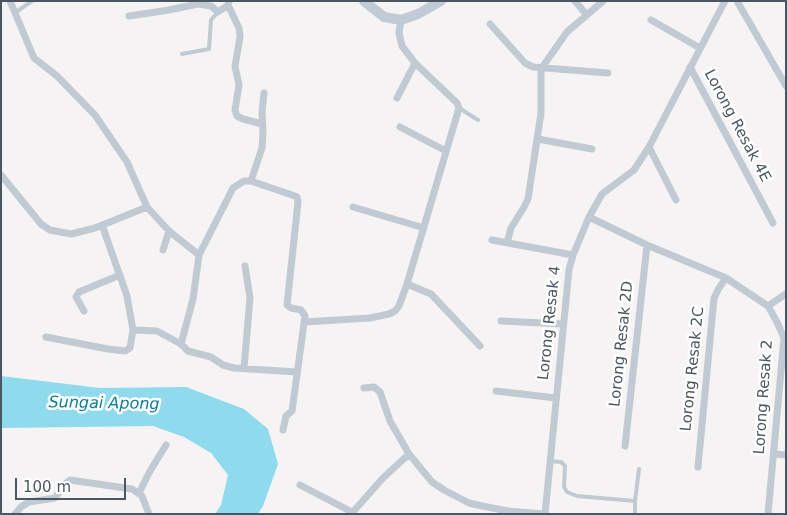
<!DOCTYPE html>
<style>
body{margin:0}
#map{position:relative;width:787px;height:515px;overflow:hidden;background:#f5f3f3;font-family:"DejaVu Sans",sans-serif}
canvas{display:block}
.frame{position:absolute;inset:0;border:2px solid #4a5661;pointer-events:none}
.scale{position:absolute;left:15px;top:478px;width:111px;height:22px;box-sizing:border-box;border:2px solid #4a5661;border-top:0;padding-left:6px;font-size:15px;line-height:18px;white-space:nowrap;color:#4a5661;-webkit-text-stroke:4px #fff;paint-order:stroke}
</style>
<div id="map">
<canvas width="787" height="515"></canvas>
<div class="frame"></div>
<div class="scale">100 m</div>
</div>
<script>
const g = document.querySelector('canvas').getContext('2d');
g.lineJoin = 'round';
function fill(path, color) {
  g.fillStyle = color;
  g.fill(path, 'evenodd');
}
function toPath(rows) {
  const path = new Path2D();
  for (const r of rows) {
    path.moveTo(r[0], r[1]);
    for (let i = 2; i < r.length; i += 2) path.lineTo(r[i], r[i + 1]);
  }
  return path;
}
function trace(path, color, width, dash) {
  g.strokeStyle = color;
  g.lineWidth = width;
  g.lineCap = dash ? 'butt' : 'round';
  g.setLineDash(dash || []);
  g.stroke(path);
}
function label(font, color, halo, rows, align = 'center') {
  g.font = font + ' "DejaVu Sans",sans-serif';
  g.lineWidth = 5;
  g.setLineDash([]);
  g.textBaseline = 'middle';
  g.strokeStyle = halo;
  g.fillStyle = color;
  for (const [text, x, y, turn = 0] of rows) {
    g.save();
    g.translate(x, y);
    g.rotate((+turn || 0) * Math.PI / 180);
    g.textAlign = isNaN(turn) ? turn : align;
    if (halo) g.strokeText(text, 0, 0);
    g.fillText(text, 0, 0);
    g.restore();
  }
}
fill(toPath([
 [1,376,100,388,186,387,244,409,268,429,278,464,263,506,258,514,215,514,221,505,228,475,211,453,184,437,153,426,1,428]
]), '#90daee');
trace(toPath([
 [16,12,32,1],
 [182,54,209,49,211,20,218,12],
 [459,108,478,120],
 [550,461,561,462,565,466,564,487,567,492,577,496,635,501,639,469],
 [635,514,635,501]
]), '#c1cad2', 4);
trace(toPath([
 [10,1,34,58,57,76,95,115,127,162,147,207,169,231,199,255,193,299,181,344],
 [229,1,228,5,239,28,240,37,235,66,239,85,235,110,237,116,243,119,262,124],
 [575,1,586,14],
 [737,1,786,86],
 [129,16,169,10,198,4,211,6,218,12,228,5],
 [651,20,700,48],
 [490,24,525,63,533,67,608,73],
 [690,67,773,223],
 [397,98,415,63],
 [400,127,446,151],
 [538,139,592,149],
 [649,147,676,200],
 [1,175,41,224,50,230,71,234,95,228,147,207],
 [251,181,292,195,297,197,298,202,287,305,291,308,301,310,305,316,292,411,286,416,283,430],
 [353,207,424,228],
 [589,217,647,245,726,278,768,306,777,322,784,338,768,514],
 [492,240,573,255],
 [507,243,511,228,524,207,528,199,541,113,541,69,567,32,603,1],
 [163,250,169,231],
 [199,255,233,188,244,181,251,181,262,148,263,132,262,112,264,93],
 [407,284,431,294,480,346],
 [768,306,786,294],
 [84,311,76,297,79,292,120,275],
 [501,321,563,324],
 [304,322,370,318,389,314,395,311,399,306,407,284,459,108,457,103,415,63,402,46,399,33,401,20],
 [133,330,157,331,181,344,188,351,211,357,223,365,234,368,297,372],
 [46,337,108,349,125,351,130,348,133,330,127,296,102,225],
 [244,368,250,298,245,266],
 [364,388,374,387,380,392,390,421,409,454,432,482,444,490,469,503,482,506,508,511,543,514],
 [496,391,556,398],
 [625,446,647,245],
 [774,454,786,455],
 [698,467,714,298,719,288,726,278],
 [300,485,352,512],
 [139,493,150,471,166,445],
 [15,514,21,507,29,502,55,498,65,484,70,480,132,489,142,496,149,514],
 [351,514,383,478,409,454],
 [545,514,569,270,573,255,589,217,602,194,634,170,649,147,725,1]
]), '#c1cad2', 7);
trace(toPath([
 [364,1,384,17,401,20,418,14,441,1]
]), '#c1cbd6', 10);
label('15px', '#4a5661', '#fff', [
 ["Lorong Resak 4E",737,126,62],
 ["Lorong Resak 4",550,323,-84],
 ["Lorong Resak 2D",622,344,-84],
 ["Lorong Resak 2C",693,369,-84],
 ["Lorong Resak 2",764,397,-86]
]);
label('italic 16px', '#0c7c9b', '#fff', [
 ["Sungai Apong",104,404,1]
]);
</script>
